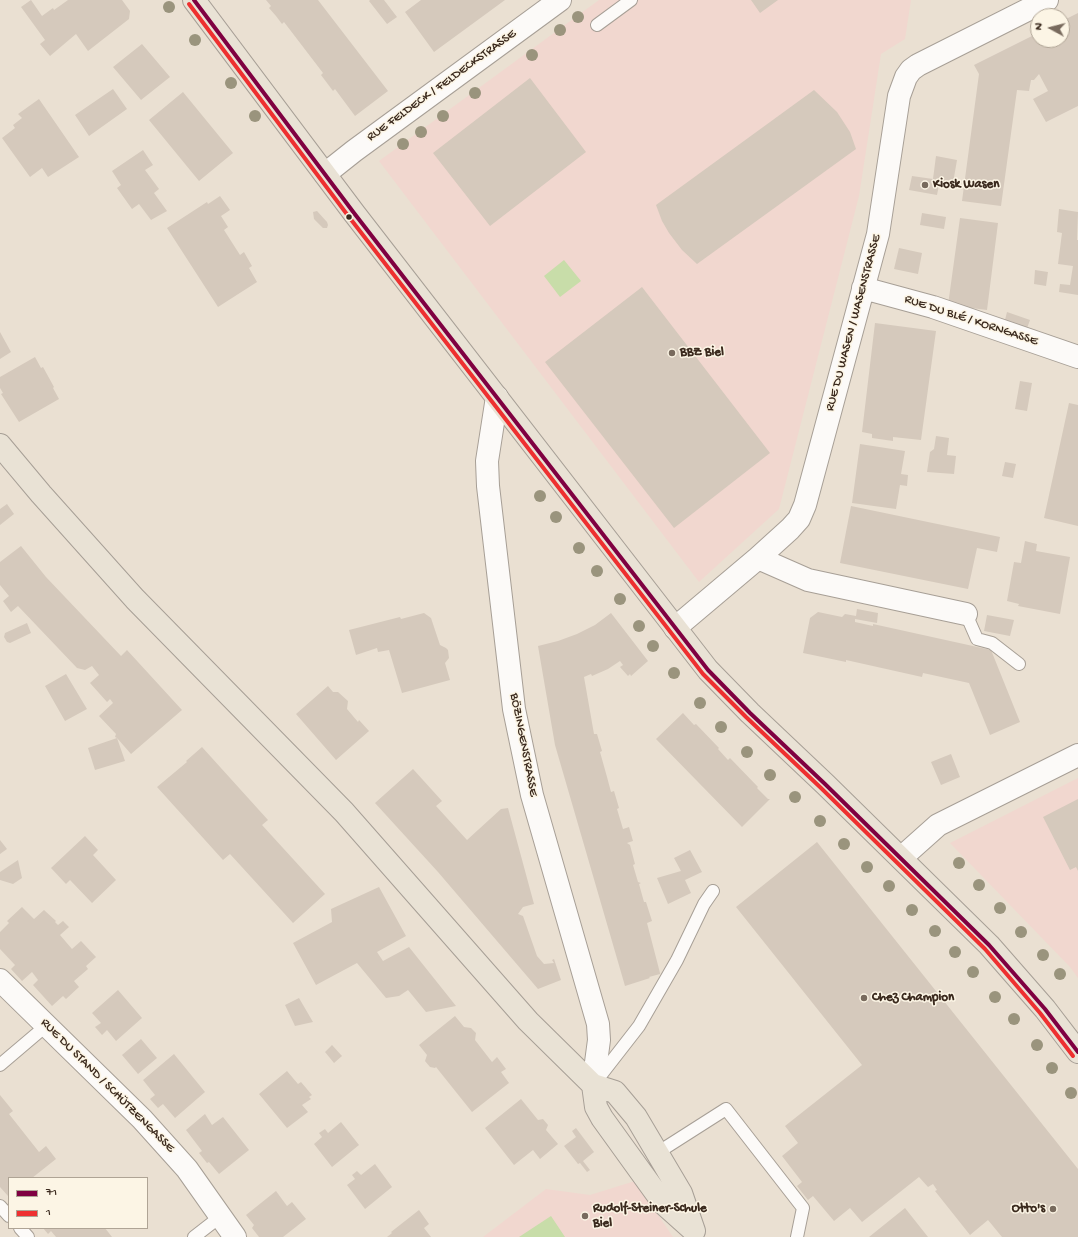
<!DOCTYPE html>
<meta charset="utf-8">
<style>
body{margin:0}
#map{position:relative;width:1078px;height:1237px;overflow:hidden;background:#eae0d2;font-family:"Gochi Hand",sans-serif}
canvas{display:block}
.legend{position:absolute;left:8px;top:1177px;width:140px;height:52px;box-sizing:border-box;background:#fcf5e5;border:1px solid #afa495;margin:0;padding:5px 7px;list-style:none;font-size:12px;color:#3b2a1e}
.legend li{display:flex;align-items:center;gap:8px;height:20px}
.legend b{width:20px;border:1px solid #afa495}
.north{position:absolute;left:1030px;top:8px;width:40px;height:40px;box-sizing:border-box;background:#fcf5e5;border:1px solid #afa495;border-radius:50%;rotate:277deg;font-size:11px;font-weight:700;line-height:16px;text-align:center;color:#3b2a1e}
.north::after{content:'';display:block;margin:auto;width:14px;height:18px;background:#786a5d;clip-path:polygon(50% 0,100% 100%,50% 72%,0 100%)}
</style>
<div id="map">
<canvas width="1078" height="1237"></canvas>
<ul class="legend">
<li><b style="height:5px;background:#7f0041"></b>71</li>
<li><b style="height:5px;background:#ee3030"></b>1</li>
</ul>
<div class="north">N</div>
</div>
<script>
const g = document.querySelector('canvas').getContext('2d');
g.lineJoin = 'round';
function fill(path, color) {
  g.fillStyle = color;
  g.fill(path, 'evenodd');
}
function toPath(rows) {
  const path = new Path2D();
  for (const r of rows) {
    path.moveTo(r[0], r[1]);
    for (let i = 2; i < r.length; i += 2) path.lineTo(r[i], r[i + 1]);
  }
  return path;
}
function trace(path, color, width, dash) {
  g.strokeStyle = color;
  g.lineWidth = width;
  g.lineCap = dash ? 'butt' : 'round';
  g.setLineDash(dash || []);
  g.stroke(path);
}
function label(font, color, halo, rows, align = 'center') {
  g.font = font + ' "Gochi Hand",sans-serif';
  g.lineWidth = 3;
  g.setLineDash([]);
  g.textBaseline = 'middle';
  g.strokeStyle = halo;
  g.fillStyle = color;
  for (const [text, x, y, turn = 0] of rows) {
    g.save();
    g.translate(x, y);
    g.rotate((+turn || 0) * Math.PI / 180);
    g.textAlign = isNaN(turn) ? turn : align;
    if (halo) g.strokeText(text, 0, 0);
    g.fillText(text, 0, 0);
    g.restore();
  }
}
fill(toPath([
 [599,0,911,0,905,39,881,54,859,196,779,509,699,582,379,161],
 [1078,778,1078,978,1070,967,950,843],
 [635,1181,673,1237,483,1237,546,1189,590,1195]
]), '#f1d7cf');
fill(toPath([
 [564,260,581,281,560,297,544,276],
 [551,1216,565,1237,519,1237]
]), '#c8dda9');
fill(toPath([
 [31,0,42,16,53,8,54,10,68,0,122,0,130,11,129,19,88,51,76,34,50,56,40,44,45,40,21,7],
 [266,0,318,0,388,91,355,116,335,89,333,91,321,75,323,73,284,22,282,24,276,16,269,8,271,6],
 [370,0,384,0,397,17,387,24,369,1],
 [421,0,505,0,434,52,405,12],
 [751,0,778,0,760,13],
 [1078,13,1078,106,1046,122,1033,99,1048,91,1039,74,1034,80,1031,80,1029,91,1017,90,1001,206,962,201,979,74,974,65,1038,33,1038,40,1062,40,1062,21],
 [142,44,170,77,141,100,113,67],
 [530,78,586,152,490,226,433,153],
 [113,89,127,109,89,136,75,115],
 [814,90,837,112,850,132,856,149,697,264,682,250,669,233,662,221,656,205],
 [183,92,233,153,199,181,149,120],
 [39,99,79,157,48,177,42,168,30,177,2,138,15,128,13,125,22,118,18,114],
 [143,150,153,165,145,170,159,189,154,193,167,211,151,220,139,204,132,209,117,188,121,185,112,171],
 [936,156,957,160,953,183,940,180,937,195,909,190,912,176,933,179],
 [220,196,230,210,221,216,228,227,224,230,240,255,244,252,252,266,249,268,257,282,218,307,167,228,207,202,208,204],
 [1059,209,1078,212,1077,240,1078,240,1078,295,1059,292,1060,284,1070,285,1073,266,1058,264,1062,233,1057,232],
 [317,211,327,222,328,225,327,228,323,228,314,219,313,212],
 [922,213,946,217,944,229,920,225],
 [960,218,998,223,987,310,948,305],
 [899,248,922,253,918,274,894,269],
 [1035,270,1048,272,1046,286,1034,284],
 [642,287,770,453,674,528,545,362],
 [1007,312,1030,320,1026,331,1004,324],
 [875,323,936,331,921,440,893,437,893,441,872,438,872,434,862,432],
 [0,332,11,352,0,359],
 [35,357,41,368,43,367,54,387,53,388,59,399,19,422,1,394,3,393,0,388,0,377],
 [1020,381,1032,383,1027,411,1015,409],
 [1069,403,1078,405,1078,526,1044,518],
 [936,436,949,438,947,455,956,456,954,474,927,472,930,452,934,449],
 [860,444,905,451,901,474,908,475,907,486,900,485,896,509,852,503],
 [1005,462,1016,464,1013,478,1002,476],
 [7,504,14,514,0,525,0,509],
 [851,506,1000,537,997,552,977,548,968,589,840,563],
 [1025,541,1037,544,1036,551,1070,557,1060,614,1018,606,1019,604,1007,601,1014,562,1021,563],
 [21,546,46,577,121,656,127,650,182,710,131,754,117,738,125,761,95,770,88,748,117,738,115,737,116,734,99,716,113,703,110,699,107,702,90,683,99,675,92,666,85,670,77,668,18,606,11,612,3,601,9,596,0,585,0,562],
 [857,609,878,613,877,623,855,619,855,622,873,626,873,624,991,650,1020,722,990,735,969,683,923,673,922,677,846,660,846,662,803,653,810,618,818,612,842,617,845,614,856,616],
 [424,613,431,618,440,645,446,648,448,650,449,658,445,663,450,680,402,693,389,650,378,652,377,648,356,655,349,630,400,617,401,619],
 [611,613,648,661,631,676,630,674,628,676,620,667,623,665,620,661,608,669,592,676,591,674,584,677,594,734,597,734,602,751,600,752,607,777,611,792,614,791,619,808,617,809,623,829,629,827,633,841,627,843,630,845,635,864,633,865,638,882,641,883,639,884,644,902,646,902,652,921,647,923,660,973,660,974,649,977,650,978,625,986,555,745,538,646,558,641,577,634,595,625],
 [987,615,1014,620,1010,636,984,631],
 [27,623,31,633,10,643,7,642,4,637,5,633],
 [66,674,87,709,65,721,45,686],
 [328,686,333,692,338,692,348,701,347,709,358,722,359,720,369,731,336,760,296,714],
 [683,713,694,725,696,724,719,748,718,749,728,760,730,758,758,787,757,788,768,799,770,799,742,827,656,739],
 [202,747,268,820,262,825,325,894,293,923,230,854,223,860,157,787,187,762,186,761],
 [951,754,960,777,941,785,931,762],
 [413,769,442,801,436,806,467,840,501,809,508,808,534,904,523,907,518,914,523,916,537,956,544,964,554,963,552,960,554,959,561,980,538,989,438,872,375,803],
 [1078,799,1078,871,1076,867,1070,870,1043,817],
 [85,836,98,850,93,855,116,880,92,903,70,880,66,884,51,868],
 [0,840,7,849,0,854],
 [817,842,1078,1169,1078,1237,1002,1237,988,1220,970,1235,935,1191,937,1190,933,1184,928,1187,919,1177,862,1222,850,1208,834,1221,813,1196,808,1200,797,1186,802,1182,782,1156,798,1143,785,1126,862,1065,736,907],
 [690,850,702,872,685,880,691,893,668,904,657,878,681,871,674,858],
 [18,860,22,878,13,884,0,880,0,872],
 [379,887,406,936,377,952,383,961,409,947,456,1006,426,1012,408,990,399,996,386,998,357,963,316,985,293,943,332,922,331,909],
 [22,907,34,919,44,910,56,921,55,922,58,925,63,921,69,927,60,935,72,949,81,941,96,957,86,966,88,969,74,981,79,987,66,999,63,996,52,1006,33,985,38,980,32,972,22,981,11,969,15,965,0,949,0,932,9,923,7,921],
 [118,990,142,1018,116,1041,107,1030,102,1035,95,1027,101,1023,92,1013],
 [299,998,313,1022,295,1026,285,1005],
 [455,1016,464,1027,471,1028,476,1033,475,1040,492,1062,497,1057,506,1069,501,1072,509,1083,472,1112,436,1067,435,1068,430,1067,425,1061,427,1055,419,1045],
 [141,1039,157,1058,138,1074,122,1055],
 [332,1045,342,1056,334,1063,325,1052],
 [174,1054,205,1092,175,1118,163,1104,158,1108,150,1099,155,1095,143,1080],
 [287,1071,298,1084,301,1082,312,1095,309,1097,311,1099,302,1105,308,1112,287,1128,259,1094],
 [0,1095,13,1111,9,1114,39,1152,46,1146,56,1159,32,1178,9,1178,9,1195,8,1196,0,1187],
 [521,1099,538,1120,543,1119,548,1125,546,1130,558,1144,540,1159,533,1150,514,1165,485,1128],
 [205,1114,212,1125,223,1117,249,1150,219,1174,209,1162,207,1163,199,1153,202,1151,186,1130],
 [341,1122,359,1145,332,1167,314,1144,322,1137,319,1133,325,1129,328,1133],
 [576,1128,594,1152,583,1161,590,1170,587,1172,580,1163,578,1164,564,1146,576,1137,572,1131],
 [375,1164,392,1187,365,1209,347,1185,355,1179,352,1175,357,1171,361,1175],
 [276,1191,287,1206,292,1202,306,1219,283,1237,259,1237,252,1228,254,1225,246,1215],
 [905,1208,928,1237,869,1237],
 [419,1210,429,1224,424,1228,431,1237,387,1237,392,1233,391,1232],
 [43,1228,105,1228,112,1237,56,1237,51,1231,48,1234]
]), '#d5c9bc');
const service = toPath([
 [597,25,631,0],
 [966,614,977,639,992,643,1019,664],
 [0,1065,47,1025],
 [597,1080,639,1026,677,960,704,904,713,891],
 [657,1153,726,1109,803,1208,797,1237],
 [0,1206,9,1216],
 [20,1228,28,1237],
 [194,1237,221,1216]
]);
const minor = toPath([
 [325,174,354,151,560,0],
 [863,288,933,307,1078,357],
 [497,397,487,461,488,486,514,709,532,795,598,1024,599,1040,593,1085],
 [758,558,808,580,966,614],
 [675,628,758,558,790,529,799,519,805,505,878,234,899,96,906,77,911,70,918,65,1047,0],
 [901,858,938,825,1078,755],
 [0,980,142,1119,187,1169,235,1237]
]);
const primary = toPath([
 [194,0,354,213,708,670,750,713,825,784,989,945,1045,1009,1078,1052],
 [0,445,41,494,135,599,344,812,528,1021,593,1085,615,1092,636,1117,681,1193,694,1231],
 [593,1085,596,1107,602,1118,664,1204,693,1230]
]);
trace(service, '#a79f96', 14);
trace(minor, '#a79f96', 24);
trace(primary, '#a79f96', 24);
trace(service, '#fcfaf8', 12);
trace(minor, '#fcfaf8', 22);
trace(primary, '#e9e2d5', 22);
trace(toPath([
 [194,0,354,213,708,670,750,713,825,784,989,945,1045,1009,1078,1052]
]), '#7f0041', 4);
trace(toPath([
 [189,4,349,217,703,674,746,717,821,788,985,949,1040,1013,1073,1056]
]), '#ee3030', 4);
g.fillStyle = '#9a947d';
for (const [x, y] of [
 [169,7],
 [578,17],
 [560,30],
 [195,40],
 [532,55],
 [231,83],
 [475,93],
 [255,116],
 [443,116],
 [421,132],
 [403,144],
 [540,496],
 [556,517],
 [579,548],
 [597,571],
 [620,599],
 [639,626],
 [653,646],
 [674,673],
 [700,703],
 [721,727],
 [747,752],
 [770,775],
 [795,797],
 [820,821],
 [844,844],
 [959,863],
 [867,867],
 [979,885],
 [889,886],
 [1000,908],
 [912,910],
 [935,931],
 [1021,932],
 [955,952],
 [1043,955],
 [973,972],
 [1060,974],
 [995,997],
 [1014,1019],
 [1037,1045],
 [1052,1068],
 [1071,1093]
]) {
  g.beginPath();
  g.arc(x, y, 6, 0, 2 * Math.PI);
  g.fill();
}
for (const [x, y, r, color] of [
 [925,185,4,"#786a5d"],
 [349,217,3.5,"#3b2a1e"],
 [672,353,4,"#786a5d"],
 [864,998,4,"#786a5d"],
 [1053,1209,4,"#786a5d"],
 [585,1216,4,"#786a5d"]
]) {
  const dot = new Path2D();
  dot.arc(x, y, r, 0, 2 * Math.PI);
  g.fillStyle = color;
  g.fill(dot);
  trace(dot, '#fcf5e5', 1.5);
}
label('13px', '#3b2a1e', '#fcf5e5', [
 ["RUE FELDECK / FELDECKSTRASSE",442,86,-36],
 ["RUE DU BLÉ / KORNGASSE",971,321,18],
 ["RUE DU WASEN / WASENSTRASSE",854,323,-75],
 ["BÖZINGENSTRASSE",523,745,79],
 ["RUE DU STAND / SCHÜTZENGASSE",107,1086,45]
]);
label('bold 13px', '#3b2a1e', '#fcf5e5', [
 ["Kiosk Wasen",933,185],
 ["BBZ Biel",680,353],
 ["Chez Champion",872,998],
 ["Rudolf-Steiner-Schule",593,1209],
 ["Biel",593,1224],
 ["Otto's",1045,1209,"right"]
], 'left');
</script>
